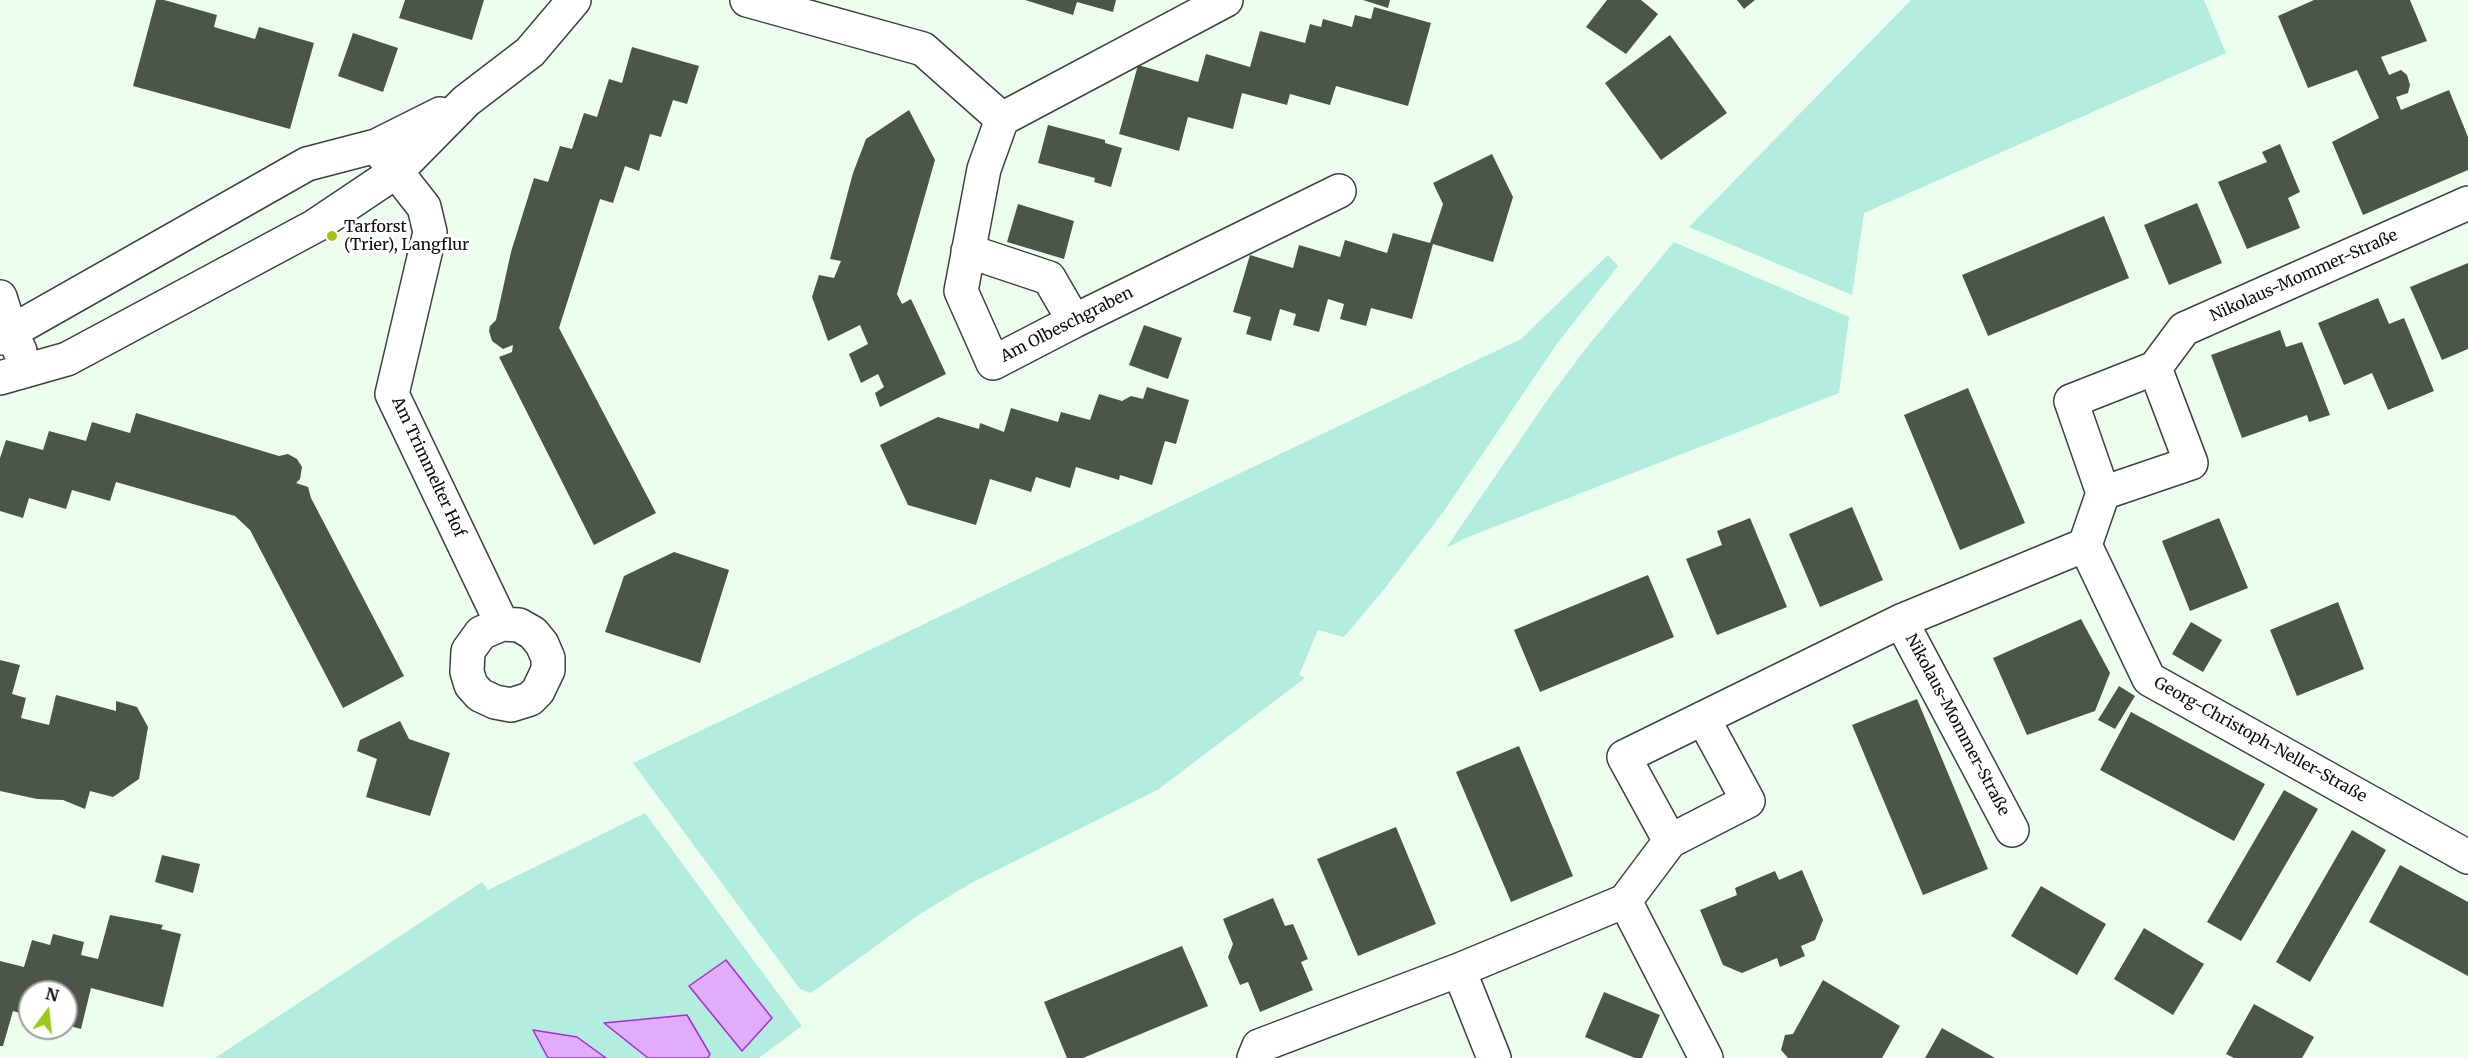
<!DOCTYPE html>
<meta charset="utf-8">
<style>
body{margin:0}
#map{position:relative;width:2468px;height:1058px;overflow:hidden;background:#ecffee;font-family:Merriweather,serif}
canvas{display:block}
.north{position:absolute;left:18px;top:980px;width:60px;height:60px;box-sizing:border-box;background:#fff;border:2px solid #9e9e9e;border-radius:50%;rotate:15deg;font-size:16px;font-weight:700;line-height:24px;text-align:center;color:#0d0d0d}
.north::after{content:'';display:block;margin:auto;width:21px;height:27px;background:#9cc71a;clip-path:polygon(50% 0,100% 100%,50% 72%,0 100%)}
</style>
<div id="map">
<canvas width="2468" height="1058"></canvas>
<div class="north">N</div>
</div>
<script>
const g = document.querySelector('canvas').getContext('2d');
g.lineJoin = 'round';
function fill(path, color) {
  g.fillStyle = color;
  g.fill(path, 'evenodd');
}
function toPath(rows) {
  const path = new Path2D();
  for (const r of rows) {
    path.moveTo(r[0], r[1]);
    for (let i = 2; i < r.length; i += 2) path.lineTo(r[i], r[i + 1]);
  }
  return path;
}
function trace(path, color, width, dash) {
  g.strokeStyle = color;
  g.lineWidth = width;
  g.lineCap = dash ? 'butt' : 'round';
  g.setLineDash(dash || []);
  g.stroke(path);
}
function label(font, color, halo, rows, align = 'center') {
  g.font = font + ' Merriweather,serif';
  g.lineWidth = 6;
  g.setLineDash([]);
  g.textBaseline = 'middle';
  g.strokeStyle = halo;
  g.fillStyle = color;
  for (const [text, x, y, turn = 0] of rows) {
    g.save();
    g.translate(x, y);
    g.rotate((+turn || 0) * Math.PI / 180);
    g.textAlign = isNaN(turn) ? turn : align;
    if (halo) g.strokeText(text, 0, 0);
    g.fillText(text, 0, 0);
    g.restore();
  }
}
fill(toPath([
 [1911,0,2204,0,2226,53,1864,213,1852,295,1689,227],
 [1674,242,1849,317,1839,393,1468,537,1446,548,1548,399,1587,347],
 [1608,255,1618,266,1556,345,1444,511,1385,588,1344,637,1318,630,1299,675,1305,678,1159,789,973,882,920,914,811,993,800,989,633,763,1521,339],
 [645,813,802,1026,759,1058,215,1058,482,882,488,890]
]), '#b3ede0');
const water = toPath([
 [726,960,772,1018,742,1051,689,986,726,960],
 [687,1015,710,1054,708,1058,648,1058,604,1023,687,1015],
 [533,1030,577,1037,606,1058,548,1058,533,1030]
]);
fill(water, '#e1acfb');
trace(water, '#a42dd8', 1.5);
fill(toPath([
 [156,0,164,0,217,15,214,27,255,39,259,27,314,43,290,129,133,86],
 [405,0,484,0,472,40,399,18],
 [1025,0,1116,0,1113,12,1077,2,1073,15],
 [1363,0,1390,0,1388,8],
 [1607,0,1641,0,1658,14,1626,54,1586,27],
 [1737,0,1755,0,1744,9],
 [2314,0,2410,0,2427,41,2381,57,2389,75,2401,70,2407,75,2410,85,2408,93,2396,97,2401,110,2449,90,2468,137,2468,170,2363,215,2332,142,2379,118,2357,70,2308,88,2278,16],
 [1374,7,1431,23,1408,106,1336,86,1330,105,1290,94,1287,105,1242,93,1233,129,1188,117,1179,151,1119,134,1138,65,1198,82,1206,54,1250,67,1260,31,1305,43,1310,24,1321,27,1323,19,1352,27,1355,15,1371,19],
 [353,33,398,48,383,92,338,76],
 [1670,35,1727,113,1661,160,1605,83],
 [632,47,699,66,687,104,673,100,661,137,650,134,639,171,625,166,613,203,600,199,559,328,656,513,594,545,499,357,512,352,513,345,503,349,492,341,489,331,490,326,496,320,511,252,534,178,548,182,560,146,572,149,584,113,597,117,609,79,622,83],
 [909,110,935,160,897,294,902,304,911,299,946,374,880,407,875,393,884,387,878,374,861,383,849,354,868,344,860,325,828,341,812,297,819,275,834,278,841,261,830,259,853,173,866,139],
 [1048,125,1105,140,1105,143,1122,148,1111,187,1094,182,1095,178,1038,163],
 [2280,144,2300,192,2288,198,2300,228,2247,249,2218,182,2267,162,2262,152],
 [1492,154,1513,197,1493,262,1433,244,1412,319,1371,308,1366,326,1340,319,1344,304,1328,299,1319,332,1293,325,1296,314,1280,309,1271,341,1246,334,1251,317,1233,312,1250,255,1293,268,1299,245,1340,257,1345,240,1387,253,1393,233,1430,243,1443,204,1433,183],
 [2197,203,2222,263,2169,285,2144,225],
 [1018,204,1074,221,1064,259,1007,242],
 [2104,216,2129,278,1988,336,1962,275],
 [2468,263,2468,349,2442,360,2410,287],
 [2378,298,2389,324,2404,318,2434,391,2388,410,2372,373,2344,385,2318,323],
 [1144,325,1182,338,1168,379,1129,365],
 [2280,330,2286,347,2302,342,2330,415,2309,422,2307,415,2242,438,2211,355],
 [1147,387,1189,400,1176,444,1165,441,1152,485,1120,475,1119,480,1076,467,1070,488,1036,477,1031,492,990,479,976,525,908,505,880,445,938,417,979,429,980,423,1004,432,1011,408,1058,422,1061,412,1090,420,1099,394,1122,401,1131,396,1143,399],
 [1968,388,2025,523,1960,550,1904,415],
 [136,413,279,456,288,454,297,459,302,467,300,479,296,483,308,487,311,498,404,676,343,708,250,530,235,516,116,482,110,501,72,490,66,509,29,498,23,518,0,511,0,458,6,440,43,450,49,431,86,441,92,422,130,433],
 [1852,507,1883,580,1820,607,1789,534],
 [1750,518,1787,607,1717,635,1686,559,1722,545,1717,531],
 [2219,518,2248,588,2190,611,2162,541],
 [674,552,729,570,700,663,605,632,624,576],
 [1648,575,1674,637,1540,692,1514,630],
 [2338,602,2364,669,2297,696,2270,630],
 [2081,619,2110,673,2095,711,2027,735,1993,658],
 [2191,622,2222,640,2203,672,2172,654],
 [0,660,20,665,12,694,26,698,21,718,49,725,56,695,116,711,116,701,137,707,148,727,139,779,113,797,90,791,85,809,63,800,37,799,0,791],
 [2119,686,2135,696,2115,729,2098,720],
 [1917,699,1988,869,1923,895,1852,725],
 [2131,712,2265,784,2234,841,2100,770],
 [400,721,409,739,450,753,430,816,366,797,377,759,357,751,360,740],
 [1519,746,1573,876,1511,902,1456,772],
 [2284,790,2318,809,2241,941,2207,922],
 [1396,827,1436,924,1358,956,1317,859],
 [2352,830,2386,850,2310,982,2276,962],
 [162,855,200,864,193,893,155,882],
 [2400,865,2468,902,2468,976,2369,922],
 [1802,870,1823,920,1815,940,1801,946,1805,956,1780,967,1777,958,1742,973,1723,965,1700,910,1737,895,1735,888,1775,871,1779,880],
 [2041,886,2106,924,2077,975,2011,936],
 [1273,898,1285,926,1293,924,1308,959,1301,962,1313,990,1260,1012,1248,982,1240,985,1228,957,1233,944,1223,919],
 [110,915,163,925,161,929,181,934,163,1007,91,988,81,1029,66,1025,66,992,30,992,30,1016,13,1011,3,1046,0,1046,0,961,24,967,32,940,50,945,53,934,84,942,81,955,98,959],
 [2144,928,2204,964,2173,1015,2114,979],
 [1182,946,1208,1006,1083,1058,1067,1058,1044,1002],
 [1823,980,1900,1026,1882,1058,1788,1058,1781,1050,1785,1035,1793,1034],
 [1604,992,1660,1015,1642,1058,1635,1058,1585,1037],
 [2254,1004,2314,1037,2302,1058,2234,1058,2226,1054],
 [1942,1028,1995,1058,1925,1058]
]), '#4c5648');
const minor = toPath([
 [747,0,923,49,1002,119,984,169,961,291,993,363,1074,321,1339,191],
 [1002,119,1226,0],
 [376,146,424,207,430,232,392,394,502,624,481,633,468,651,467,672,471,685,480,695,495,702,511,705,530,699,538,691,548,670,548,658,542,644,533,633,519,625,502,624],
 [968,251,1049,278,1074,321],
 [0,297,11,332,20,351],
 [0,338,307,164,376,146,440,114],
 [0,378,67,359,315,226,397,171,466,101,530,52,574,0],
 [2103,493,2191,463,2155,368],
 [2085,545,2149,679,2468,857],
 [1901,621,2012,830],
 [1670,841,1748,801,1703,718],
 [1625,901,1706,1058],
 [1459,970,1494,1058],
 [1254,1058,1259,1046,1459,970,1625,901,1670,841,1624,757,1901,621,2085,545,2103,493,2071,401,2155,368,2184,329,2468,203]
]);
trace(minor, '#404040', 36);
trace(minor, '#fff', 33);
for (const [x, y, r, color] of [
 [332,236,6,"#9cc71a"]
]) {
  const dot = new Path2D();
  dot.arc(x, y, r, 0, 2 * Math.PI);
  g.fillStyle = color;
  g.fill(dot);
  trace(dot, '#fff', 2);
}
label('16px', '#0d0d0d', '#fff', [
 ["Tarforst",344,227],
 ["(Trier), Langflur",344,245]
], 'left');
label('16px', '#0d0d0d', '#fff', [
 ["Nikolaus-Mommer-Straße",2304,276,-24],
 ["Am Olbeschgraben",1067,325,-27],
 ["Am Trimmelter Hof",428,467,65],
 ["Nikolaus-Mommer-Straße",1957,725,62],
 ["Georg-Christoph-Neller-Straße",2260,740,29]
]);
</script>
